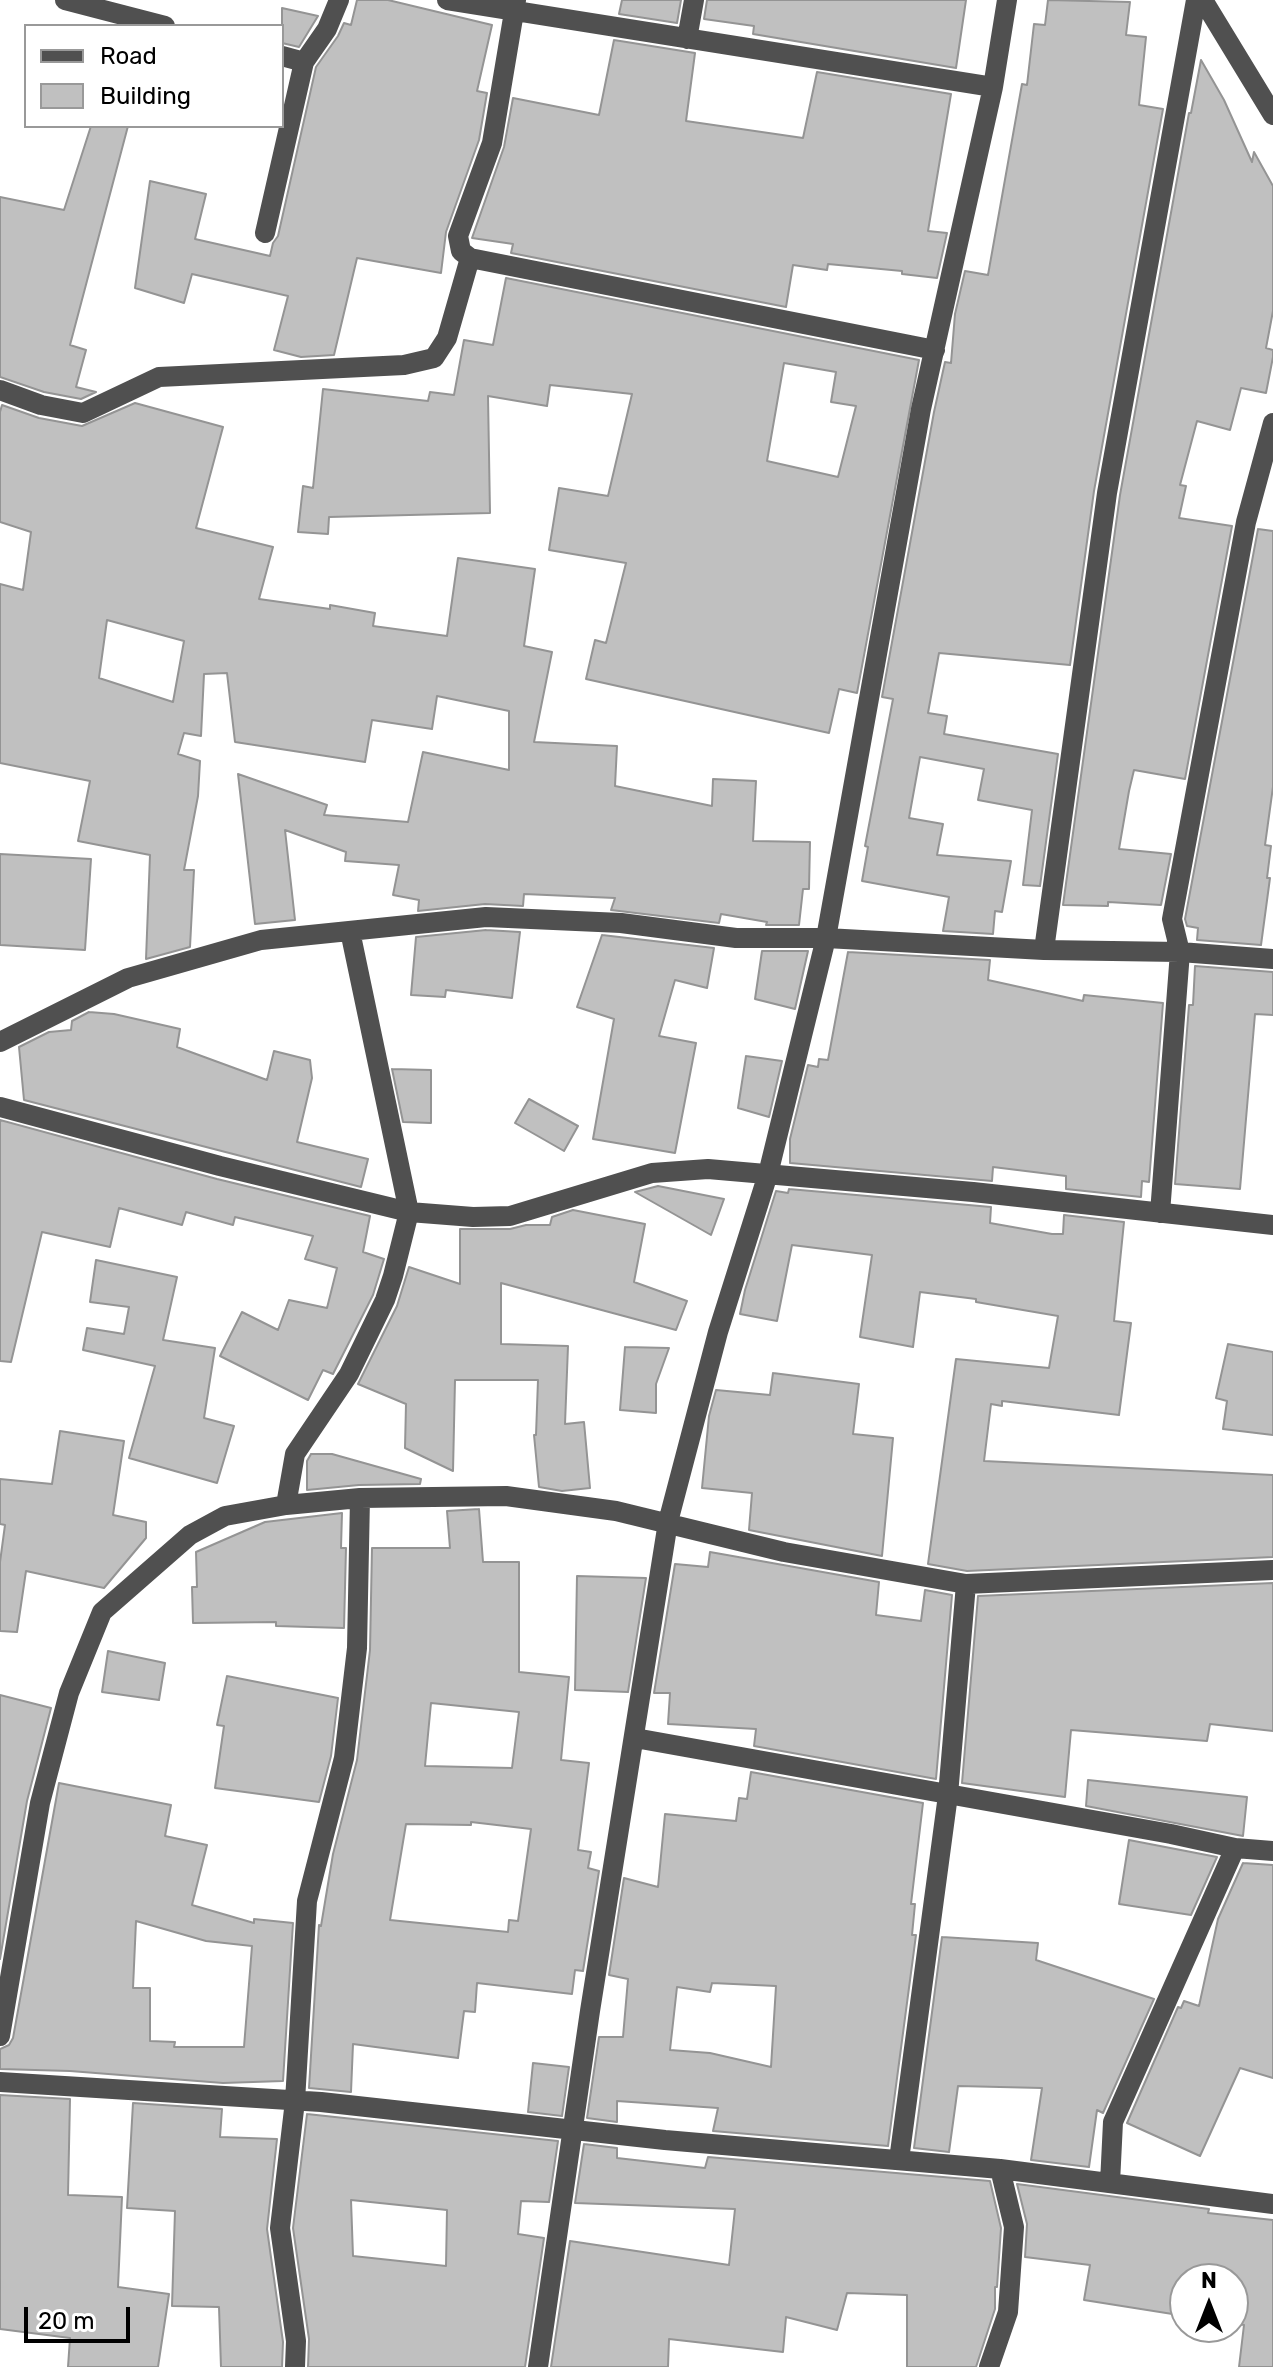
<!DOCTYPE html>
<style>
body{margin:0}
#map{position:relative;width:1273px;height:2367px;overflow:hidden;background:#fff;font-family:Rubik,sans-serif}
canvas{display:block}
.legend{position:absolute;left:24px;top:24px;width:260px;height:104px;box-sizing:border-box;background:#fff;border:2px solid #999;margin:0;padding:10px 14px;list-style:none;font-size:24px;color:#000}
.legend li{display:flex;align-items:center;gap:16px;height:40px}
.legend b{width:40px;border:2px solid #999}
.north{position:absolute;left:1169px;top:2263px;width:80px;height:80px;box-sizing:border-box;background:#fff;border:2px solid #999;border-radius:50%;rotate:0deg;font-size:22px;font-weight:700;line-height:32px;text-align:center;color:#000}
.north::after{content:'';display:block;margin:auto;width:28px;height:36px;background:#000;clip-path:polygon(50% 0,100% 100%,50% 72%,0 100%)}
.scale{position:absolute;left:24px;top:2307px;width:106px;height:36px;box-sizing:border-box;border:4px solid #000;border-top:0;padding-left:10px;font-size:24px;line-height:28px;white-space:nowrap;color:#000;-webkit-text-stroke:6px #fff;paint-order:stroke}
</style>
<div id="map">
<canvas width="1273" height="2367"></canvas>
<ul class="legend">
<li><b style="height:10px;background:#505050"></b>Road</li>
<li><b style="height:22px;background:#c0c0c0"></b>Building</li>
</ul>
<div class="north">N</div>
<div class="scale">20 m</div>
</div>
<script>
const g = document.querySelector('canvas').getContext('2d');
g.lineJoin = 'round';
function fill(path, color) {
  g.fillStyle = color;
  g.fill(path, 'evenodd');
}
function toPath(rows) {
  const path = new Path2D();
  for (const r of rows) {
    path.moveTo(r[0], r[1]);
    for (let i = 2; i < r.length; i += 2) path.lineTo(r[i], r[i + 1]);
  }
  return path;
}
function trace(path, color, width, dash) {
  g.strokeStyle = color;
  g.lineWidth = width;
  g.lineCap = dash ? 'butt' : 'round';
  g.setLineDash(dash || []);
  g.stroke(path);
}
const building = toPath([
 [357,0,388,0,492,25,477,91,487,93,479,140,446,232,441,273,357,258,334,355,301,357,274,350,288,296,192,274,184,303,135,288,150,181,206,194,195,239,270,256,273,243,278,236,316,67,338,36,344,23,351,25,357,0],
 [622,0,681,0,677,23,619,14,622,0],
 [707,0,966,0,956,68,753,34,754,26,704,19,707,0],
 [1048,0,1130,2,1126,35,1146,37,1139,105,1163,109,1094,491,1070,665,939,653,928,713,947,716,944,734,1058,754,1040,886,1023,885,1032,810,978,800,984,769,920,757,909,818,943,824,937,855,1011,861,1002,912,995,911,993,934,943,931,949,897,862,881,868,847,865,846,893,699,882,697,934,412,945,362,951,363,955,314,965,271,988,275,1022,84,1027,85,1034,24,1045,25,1048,0],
 [282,8,318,16,299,47,282,43,282,8],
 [614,40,695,53,686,121,803,138,817,72,951,94,928,231,947,233,937,278,902,274,902,271,828,264,827,270,793,265,786,307,511,253,513,244,472,238,504,147,513,98,599,115,614,40],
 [1201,60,1224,100,1252,162,1254,152,1273,186,1273,311,1266,348,1273,350,1273,357,1266,393,1241,388,1230,430,1197,421,1180,485,1186,486,1179,518,1232,526,1185,779,1134,770,1129,791,1119,849,1171,854,1161,905,1108,902,1108,906,1063,905,1120,495,1189,113,1191,113,1201,60],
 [91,126,128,126,70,345,86,350,76,387,96,392,81,399,44,392,0,377,0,197,64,210,91,126],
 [506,278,919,360,857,693,839,689,829,733,586,679,595,640,606,643,626,563,549,550,559,488,608,496,632,394,550,385,547,406,488,396,490,513,329,517,328,534,298,532,303,486,313,488,323,389,428,401,430,392,454,395,464,340,493,345,506,278],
 [784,363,836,372,831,402,856,406,838,477,767,461,784,363],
 [135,403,223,427,196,528,273,547,259,599,330,609,330,605,375,613,373,626,447,636,458,558,535,569,524,646,552,652,534,742,617,746,615,786,712,806,713,779,756,781,753,841,810,842,809,889,803,889,799,925,766,925,767,922,721,914,719,923,611,910,615,898,524,894,523,906,485,904,418,911,419,900,393,895,399,865,345,861,346,852,285,830,295,920,255,924,238,774,327,805,324,815,408,822,423,752,509,770,509,711,437,696,432,729,372,720,365,762,235,742,227,673,204,674,201,736,184,733,178,754,200,761,198,796,184,870,194,870,190,947,146,959,150,855,78,841,90,781,0,763,0,584,23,590,31,532,0,522,0,412,2,405,39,418,82,426,135,403],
 [107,620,184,641,173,702,99,678,107,620],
 [1258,529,1273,531,1273,787,1265,845,1271,846,1267,878,1270,878,1261,945,1197,940,1198,928,1187,926,1185,919,1258,529],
 [0,854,91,859,85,950,0,945,0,854],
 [486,930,520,932,512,998,446,990,445,997,411,995,416,937,486,930],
 [602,935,714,948,707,988,675,980,659,1036,696,1043,675,1153,593,1139,614,1019,577,1007,602,935],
 [762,951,808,951,795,1009,755,999,762,951],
 [848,952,990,960,988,980,1083,1001,1084,995,1163,1003,1149,1182,1142,1181,1141,1197,1066,1189,1066,1176,993,1167,992,1181,790,1163,790,1139,808,1065,818,1067,819,1059,828,1060,848,952],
 [1195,966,1273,972,1273,1015,1255,1014,1240,1189,1175,1184,1189,1005,1193,1005,1195,966],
 [89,1012,114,1014,180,1029,177,1047,267,1080,274,1051,310,1060,312,1078,297,1142,368,1159,361,1187,24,1100,19,1047,49,1032,71,1030,72,1021,89,1012],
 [746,1056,782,1061,769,1117,738,1108,746,1056],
 [392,1069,431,1070,431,1123,403,1122,392,1069],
 [529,1099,578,1126,564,1151,515,1123,529,1099],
 [0,1120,217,1179,370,1216,363,1252,384,1259,373,1295,333,1374,323,1370,308,1400,220,1356,242,1312,278,1330,289,1300,327,1308,337,1268,305,1259,313,1236,235,1217,233,1225,186,1212,182,1225,119,1208,110,1247,42,1232,11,1362,0,1361,0,1120],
 [658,1186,724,1199,711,1235,635,1192,658,1186],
 [789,1189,991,1207,990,1223,1052,1234,1063,1234,1064,1215,1124,1222,1114,1321,1131,1323,1119,1415,1002,1401,1002,1406,991,1404,984,1461,1273,1475,1273,1557,967,1571,928,1564,956,1359,1049,1368,1058,1316,976,1302,976,1299,920,1292,913,1347,860,1337,872,1255,792,1245,777,1321,740,1314,745,1290,776,1191,788,1193,789,1189],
 [573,1210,645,1224,634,1282,687,1301,676,1330,501,1283,501,1344,568,1346,565,1424,584,1422,590,1488,562,1491,539,1487,534,1435,536,1435,538,1380,455,1380,453,1471,405,1448,406,1404,358,1384,397,1306,409,1267,460,1284,460,1229,510,1229,526,1225,550,1225,552,1217,573,1210],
 [96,1260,177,1277,163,1340,215,1348,204,1418,234,1426,217,1483,129,1458,155,1366,83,1350,87,1328,124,1334,129,1307,90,1302,96,1260],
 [1228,1344,1273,1352,1273,1435,1223,1429,1227,1401,1216,1398,1228,1344],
 [625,1347,669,1348,656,1384,656,1413,620,1410,625,1347],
 [773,1373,859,1384,853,1434,893,1438,882,1556,749,1530,752,1493,702,1488,709,1416,716,1390,770,1395,773,1373],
 [60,1431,124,1441,113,1515,146,1522,146,1538,104,1588,26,1571,17,1632,0,1631,0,1562,5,1525,0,1524,0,1479,52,1484,60,1431],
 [311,1454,332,1454,421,1479,420,1484,359,1485,307,1490,307,1461,311,1454],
 [479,1509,483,1562,519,1562,519,1672,569,1677,561,1760,589,1763,578,1850,591,1852,588,1868,599,1871,583,1971,575,1970,572,1994,477,1983,475,2012,464,2011,458,2058,353,2044,351,2092,309,2088,319,1925,321,1926,333,1854,357,1760,370,1650,372,1548,450,1548,447,1511,479,1509],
 [431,1703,519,1712,512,1768,425,1766,431,1703],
 [471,1822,531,1829,518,1921,509,1920,508,1932,390,1920,406,1824,471,1825,471,1822],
 [342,1513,341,1548,346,1548,344,1628,276,1626,276,1622,193,1623,192,1587,197,1587,196,1552,265,1522,342,1513],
 [710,1552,879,1582,876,1615,921,1621,925,1590,952,1595,936,1779,754,1746,756,1729,668,1724,670,1693,654,1693,675,1564,708,1567,710,1552],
 [577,1576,646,1578,628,1692,575,1690,577,1576],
 [1273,1583,1273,1731,1210,1724,1207,1741,1071,1730,1065,1797,962,1783,978,1596,1273,1583],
 [108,1651,165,1663,159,1700,102,1692,108,1651],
 [227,1676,338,1698,331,1756,319,1802,215,1788,224,1726,217,1725,227,1676],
 [0,1695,51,1708,27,1801,0,1959,0,1695],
 [751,1772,923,1803,911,1904,915,1904,912,1935,916,1935,888,2146,713,2131,718,2108,617,2101,617,2122,587,2118,599,2037,623,2037,628,1979,609,1975,624,1878,658,1887,665,1814,736,1821,739,1798,747,1799,751,1772],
 [712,1983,776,1986,771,2067,710,2053,670,2050,677,1987,710,1992,712,1983],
 [1088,1780,1247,1797,1243,1836,1086,1806,1088,1780],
 [59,1783,171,1805,165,1836,207,1845,192,1905,254,1923,254,1919,293,1923,283,2081,223,2083,70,2071,0,2069,0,2049,9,2045,13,2038,59,1783],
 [136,1921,206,1941,252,1946,244,2047,174,2047,175,2042,150,2041,150,1988,133,1988,136,1921],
 [1129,1840,1217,1857,1191,1915,1119,1904,1129,1840],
 [1243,1863,1273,1865,1273,2078,1240,2068,1200,2156,1127,2123,1178,2007,1181,2008,1184,2001,1199,2006,1218,1919,1243,1863],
 [942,1937,1038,1943,1036,1960,1154,1999,1103,2113,1097,2110,1089,2167,1031,2160,1042,2088,958,2086,949,2152,914,2148,942,1937],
 [533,2063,569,2067,562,2116,528,2112,533,2063],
 [0,2095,70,2099,68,2195,122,2197,118,2287,169,2294,158,2367,68,2367,70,2338,0,2329,0,2095],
 [133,2103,222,2109,220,2137,277,2139,267,2229,283,2342,282,2367,221,2367,219,2307,172,2306,175,2211,127,2208,133,2103],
 [307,2114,558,2141,549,2202,521,2201,518,2234,544,2238,525,2367,308,2367,309,2339,293,2228,307,2114],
 [351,2200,447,2210,446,2266,353,2256,351,2200],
 [584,2144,617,2148,617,2158,705,2168,708,2157,990,2181,1001,2228,997,2287,995,2287,995,2309,976,2367,907,2367,907,2295,847,2293,837,2330,786,2317,783,2352,669,2339,668,2367,551,2367,570,2241,729,2265,735,2209,575,2203,584,2144],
 [1017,2184,1209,2209,1208,2213,1273,2220,1273,2367,1239,2367,1244,2325,1233,2323,1233,2279,1185,2279,1185,2316,1084,2300,1090,2265,1025,2257,1027,2224,1017,2184]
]);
fill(building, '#c0c0c0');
trace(building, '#949494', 2);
trace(toPath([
 [65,0,165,26],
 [447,0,993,87],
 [516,0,492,143,458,236,461,251,470,258,935,350],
 [1203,0,1273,115],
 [687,39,694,0],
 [282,56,304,62],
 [265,233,304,62,327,29,339,0],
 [0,390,41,405,83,413,159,377,404,365,434,358,447,338,470,258],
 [1044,950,1107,493,1196,0],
 [0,1042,128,978,261,940,486,917,621,923,736,938,826,938,1044,950,1180,952,1273,959],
 [0,1107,220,1166,409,1212,473,1217,510,1216,652,1173,708,1169,973,1192,1273,1225],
 [1160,1213,1180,952,1172,919,1246,522,1273,423],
 [286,1505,295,1454,349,1374,385,1300,393,1276,409,1212,350,931],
 [635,1738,1171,1834,1235,1848,1273,1851],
 [0,2036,40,1803,69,1693,102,1612,190,1535,225,1516,286,1505,360,1498,506,1496,616,1511,784,1552,966,1584,1273,1570],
 [0,2082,321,2102,665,2140,1000,2169,1273,2204],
 [899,2160,948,1795,966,1584],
 [1110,2183,1113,2122,1235,1848],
 [295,2367,296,2341,280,2228,295,2101,307,1901,344,1758,357,1648,360,1498],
 [538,2367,590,2011,668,1522,718,1332,768,1174,826,938,921,409,993,87,1007,0],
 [989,2367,1008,2312,1014,2227,1000,2169]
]), '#505050', 20);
</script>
